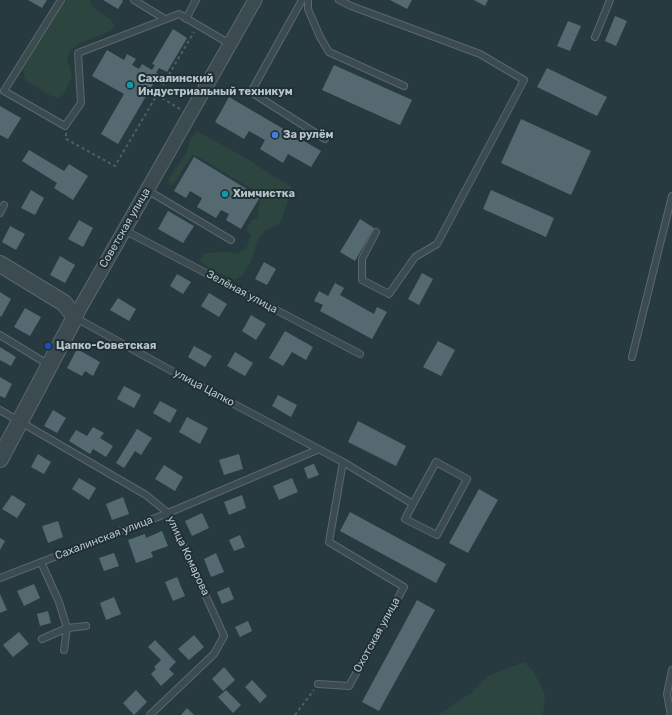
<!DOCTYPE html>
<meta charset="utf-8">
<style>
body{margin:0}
canvas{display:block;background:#273a40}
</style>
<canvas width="672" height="715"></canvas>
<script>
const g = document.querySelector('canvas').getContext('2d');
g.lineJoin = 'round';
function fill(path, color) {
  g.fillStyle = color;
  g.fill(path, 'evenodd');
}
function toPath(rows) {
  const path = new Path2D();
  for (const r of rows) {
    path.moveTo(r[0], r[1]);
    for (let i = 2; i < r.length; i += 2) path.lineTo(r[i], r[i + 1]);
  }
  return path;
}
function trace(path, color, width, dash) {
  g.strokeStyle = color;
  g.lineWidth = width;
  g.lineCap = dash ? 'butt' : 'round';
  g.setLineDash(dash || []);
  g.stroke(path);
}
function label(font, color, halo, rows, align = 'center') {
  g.font = font + ' Rubik,sans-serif';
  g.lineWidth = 4;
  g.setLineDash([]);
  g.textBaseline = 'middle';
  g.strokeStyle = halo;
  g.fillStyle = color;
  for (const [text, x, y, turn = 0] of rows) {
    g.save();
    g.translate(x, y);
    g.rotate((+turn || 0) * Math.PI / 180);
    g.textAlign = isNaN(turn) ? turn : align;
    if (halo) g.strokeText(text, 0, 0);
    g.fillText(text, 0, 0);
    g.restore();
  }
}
fill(toPath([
 [67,0,90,0,91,6,112,21,115,27,110,31,78,44,71,50,67,58,72,77,63,95,58,98,49,95,25,80,23,69,61,4],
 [197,131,247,159,274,177,289,185,292,188,282,218,279,224,266,230,258,239,251,262,242,276,235,280,210,269,199,261,205,253,228,252,237,254,247,247,251,235,246,230,251,221,258,217,260,194,197,156,192,155,175,182,170,185,169,183,168,180,188,150,190,140],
 [524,662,534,672,545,695,543,715,438,715,471,693,488,676]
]), '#2c453e');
fill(toPath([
 [28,0,47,0,42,8],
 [103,0,122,0,123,1,118,9],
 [390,0,412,0,407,9],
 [474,0,488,0,485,6],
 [615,16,627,21,616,46,605,41],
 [568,21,581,26,570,51,557,46],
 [173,29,187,38,167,72,159,68,156,73,159,74,118,144,101,134,124,94,92,76,107,50,124,60,127,54,136,59,132,65,139,69,142,64,152,70,155,65,152,64],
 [334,65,412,100,400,125,322,90],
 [547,68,607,97,597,116,537,87],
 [229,97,321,151,311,167,288,154,283,163,260,149,265,140,249,131,244,139,215,122],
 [0,106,21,118,8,139,0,135],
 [521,119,591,151,571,195,501,163],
 [29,150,64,171,69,164,88,176,73,200,54,188,57,183,22,161],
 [194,157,260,197,241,229,226,220,229,214,221,210,216,218,197,207,202,198,190,191,186,198,174,191],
 [31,190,44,198,35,215,21,208],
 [491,190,554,218,546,237,483,209],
 [168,211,194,226,183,243,158,229],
 [360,219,374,228,355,261,340,252],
 [79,220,93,228,83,247,68,239],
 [10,226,25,234,16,250,2,242],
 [60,256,75,265,65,283,50,275],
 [264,262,276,269,267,285,255,279],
 [422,273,433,279,419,305,408,299],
 [177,274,191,282,183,294,170,286],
 [335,283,344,288,340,295,374,314,377,307,387,312,372,339,320,311,323,305,314,301,319,291,328,296],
 [0,292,11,299,1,317,0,316],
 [209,293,227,304,219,317,201,306],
 [118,298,136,309,129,321,110,310],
 [25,308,41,317,30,336,14,327],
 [251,315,266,324,256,340,242,331],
 [285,331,313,347,306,360,292,352,283,366,269,358],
 [438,341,455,350,441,376,423,367],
 [194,346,212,356,205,367,188,357],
 [0,347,16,357,11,366,0,360],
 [77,349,100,362,93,376,85,371,82,376,67,368],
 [235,352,253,363,245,376,227,366],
 [0,377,12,384,5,398,0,396],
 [124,386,141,395,134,408,117,399],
 [278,395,297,405,291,417,272,406],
 [160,401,177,410,170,423,153,413],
 [53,410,66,418,57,433,44,426],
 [187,417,208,428,200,444,179,432],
 [358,421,406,446,396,466,348,442],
 [93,427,104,433,100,438,113,446,106,457,93,449,90,454,69,441,76,430,87,436],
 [137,429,152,438,141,455,135,451,124,468,116,463],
 [38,454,51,462,44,474,31,467],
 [239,454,243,469,224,475,219,460],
 [313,464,314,464,319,475,308,479,304,468],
 [164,465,183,477,175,491,155,479],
 [79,478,96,488,89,500,72,489],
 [292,478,298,492,279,500,273,486],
 [479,489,498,500,468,553,449,543],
 [12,495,26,504,17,518,2,509],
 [242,495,246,508,229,515,224,502],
 [123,497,129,514,112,520,106,504],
 [350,512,446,564,436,583,340,531],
 [202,513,209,528,192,536,185,521],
 [58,521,63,537,48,543,42,526],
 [162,531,168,546,151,552,153,557,136,563,128,540,145,534,146,538],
 [240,535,245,547,234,551,229,540],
 [0,538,5,541,0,550],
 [114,553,119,566,104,571,99,558],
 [216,553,224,572,211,577,204,559],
 [177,577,185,596,173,601,165,582],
 [34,584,40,598,24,606,17,591],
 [229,587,234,599,222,604,217,592],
 [0,594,7,610,0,613],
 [114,597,121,614,106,620,100,603],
 [417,600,435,610,379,711,362,702],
 [48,611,51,623,40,626,37,614],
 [248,621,252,631,240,637,235,627],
 [19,632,29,644,13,657,3,645],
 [194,635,204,647,189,660,178,649],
 [155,640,176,662,169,669,174,674,161,686,151,674,156,669,154,667,161,660,148,647],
 [224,667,235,680,223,691,212,679],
 [252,680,267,696,260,703,245,687],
 [136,690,147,702,134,715,123,703],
 [226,690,241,705,233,713,218,697],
 [187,708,194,715,181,715]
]), '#556970');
const service = toPath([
 [61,0,4,91,65,126,81,103,78,53,179,14,230,44],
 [134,0,165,19],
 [302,0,251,92,325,139],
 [308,0,308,9,320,37,329,52,404,86],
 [339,0,351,6,480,54,524,80,437,244,415,257,389,294,362,280,362,259,376,232],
 [186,19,196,0],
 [595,37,610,0],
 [147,190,231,240],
 [0,213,4,205],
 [124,230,360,354],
 [76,318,170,370,343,462,413,504,405,519,437,535,467,479,436,462,413,504],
 [0,335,49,365],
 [632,357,672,196],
 [0,410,146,495,168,513,224,636,214,654,150,715],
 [41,562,59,602,67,628,64,650],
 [0,578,168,513,317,450],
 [42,639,67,628,86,626],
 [318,684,349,686,404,587,329,542,343,462],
 [671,715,667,694,672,670]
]);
const minor = toPath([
 [75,317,255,0]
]);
const tertiary = toPath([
 [0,264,64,303,75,317,0,459]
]);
trace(service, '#59686d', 8);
trace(minor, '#59686d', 15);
trace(tertiary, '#59686d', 18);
trace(toPath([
 [157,95,180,109],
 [66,133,66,139,115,166,194,32],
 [295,715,314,690]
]), '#4b625d', 2, [3, 3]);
trace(service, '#3b4b50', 6);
trace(minor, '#3b4b50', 13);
trace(tertiary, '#3b4b50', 16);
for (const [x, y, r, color] of [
 [130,85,4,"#0f9aa8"],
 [275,135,4,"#3f7fe0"],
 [225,194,4,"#0f9aa8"],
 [48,346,4,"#1a4fb4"]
]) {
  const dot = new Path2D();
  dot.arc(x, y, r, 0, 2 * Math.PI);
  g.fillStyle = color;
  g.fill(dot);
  trace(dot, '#203035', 1.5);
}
label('bold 11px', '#b7c5ca', '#203035', [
 ["Сахалинский",138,79],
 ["Индустриальный техникум",138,92],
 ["За рулём",283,135],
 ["Химчистка",233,194],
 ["Цапко-Советская",56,346]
], 'left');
label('11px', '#b7c5ca', '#203035', [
 ["Советская улица",125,228,-60],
 ["Зелёная улица",242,292,28],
 ["улица Цапко",204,388,28],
 ["Сахалинская улица",104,538,-21],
 ["улица Комарова",188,556,65],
 ["Охотская улица",377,635,-61]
]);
</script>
